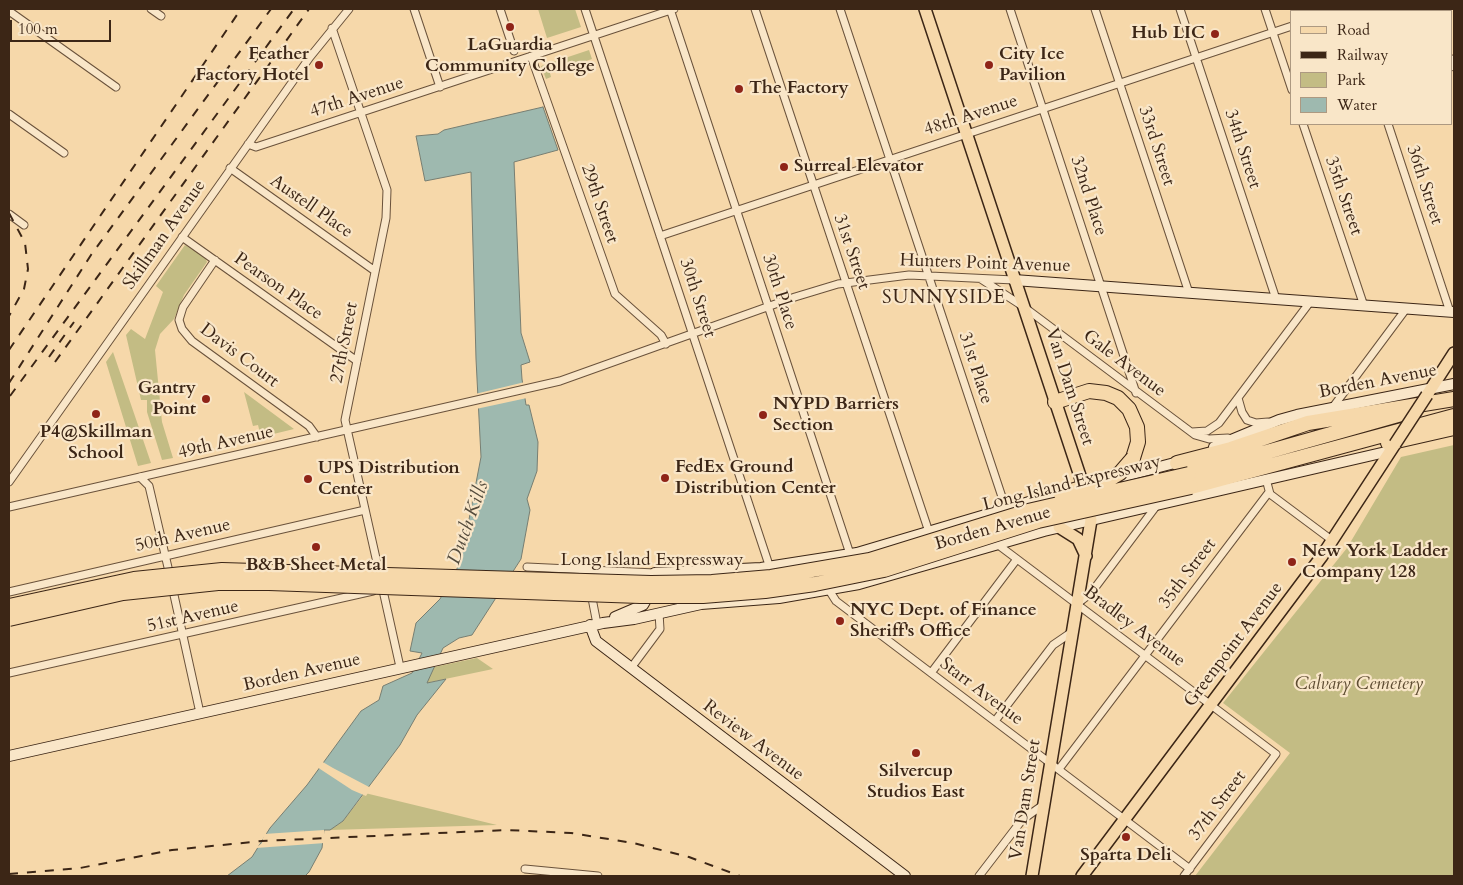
<!DOCTYPE html>
<style>
body{margin:0}
#map{position:relative;width:1463px;height:885px;overflow:hidden;background:#f6d8aa;font-family:Cardo,serif}
canvas{display:block}
.frame{position:absolute;inset:0;border:10px solid #3c2616;pointer-events:none}
.legend{position:absolute;left:1290px;top:10px;width:162px;height:115px;box-sizing:border-box;background:#f9e6c8;border:1px solid #ad9981;margin:0;padding:6px 9px;list-style:none;font-size:15px;color:#3c2616}
.legend li{display:flex;align-items:center;gap:10px;height:25px}
.legend b{width:25px;border:1px solid #ad9981}
.scale{position:absolute;left:10px;top:20px;width:101px;height:22px;box-sizing:border-box;border:2px solid #3c2616;border-top:0;padding-left:6px;font-size:15px;line-height:18px;white-space:nowrap;color:#3c2616;-webkit-text-stroke:4px #f9e6c8;paint-order:stroke}
</style>
<div id="map">
<canvas width="1463" height="885"></canvas>
<div class="frame"></div>
<ul class="legend">
<li><b style="height:6px;background:#f6d8aa"></b>Road</li>
<li><b style="height:6px;background:#3c2616"></b>Railway</li>
<li><b style="height:14px;background:#c3bc84"></b>Park</li>
<li><b style="height:14px;background:#9eb9af"></b>Water</li>
</ul>
<div class="scale">100 m</div>
</div>
<script>
const g = document.querySelector('canvas').getContext('2d');
g.lineJoin = 'round';
function fill(path, color) {
  g.fillStyle = color;
  g.fill(path, 'evenodd');
}
function toPath(rows) {
  const path = new Path2D();
  for (const r of rows) {
    path.moveTo(r[0], r[1]);
    for (let i = 2; i < r.length; i += 2) path.lineTo(r[i], r[i + 1]);
  }
  return path;
}
function trace(path, color, width, dash) {
  g.strokeStyle = color;
  g.lineWidth = width;
  g.lineCap = dash ? 'butt' : 'round';
  g.setLineDash(dash || []);
  g.stroke(path);
}
function label(font, color, halo, rows, align = 'center') {
  g.font = font + ' Cardo,serif';
  g.lineWidth = 4.5;
  g.setLineDash([]);
  g.textBaseline = 'middle';
  g.strokeStyle = halo;
  g.fillStyle = color;
  for (const [text, x, y, turn = 0] of rows) {
    g.save();
    g.translate(x, y);
    g.rotate((+turn || 0) * Math.PI / 180);
    g.textAlign = isNaN(turn) ? turn : align;
    if (halo) g.strokeText(text, 0, 0);
    g.fillText(text, 0, 0);
    g.restore();
  }
}
fill(toPath([
 [538,9,575,9,581,27,547,38],
 [589,50,592,59,550,73,551,77,546,79,541,66],
 [185,245,205,257,207,262,184,295,174,319,160,334,155,350,162,422,173,458,162,460,147,412,147,400,141,400,126,335,131,329,145,339,163,292,156,286],
 [113,352,151,463,138,466,106,362],
 [244,392,294,429,261,437,258,425,253,426],
 [1454,445,1454,876,1195,876,1290,753,1223,703,1347,548,1401,457],
 [477,658,493,669,426,683,434,667],
 [365,793,497,825,330,830,343,821]
]), '#c3bc84');
const water = toPath([
 [543,107,558,150,514,162,521,333,530,362,521,365,522,379,526,405,529,405,538,442,537,471,527,499,530,510,521,559,472,635,459,638,443,648,427,683,446,679,417,715,400,745,343,821,330,830,324,830,322,848,309,872,305,876,227,876,252,857,270,828,307,785,361,711,379,700,383,686,412,673,422,653,410,651,416,623,440,599,459,565,466,535,481,457,476,359,471,172,425,181,416,136,438,134,444,130,543,107]
]);
fill(water, '#9eb9af');
trace(water, '#777e72', 1);
fill(toPath([
 [525,382,527,398,476,409,475,394],
 [321,761,333,768,371,788,366,796,352,790,317,767],
 [324,830,325,843,256,848,262,843,264,834]
]), '#f6d8aa');
const street = toPath([
 [151,9,161,16],
 [414,9,440,87],
 [500,9,514,51],
 [585,9,771,571],
 [670,9,851,557],
 [755,9,930,535],
 [840,9,1007,512],
 [1010,9,1136,393],
 [1095,9,1189,293],
 [1180,9,1276,299],
 [1265,9,1292,90],
 [1350,9,1350,11],
 [1435,9,1436,11],
 [9,11,116,87],
 [1337,11,1345,9],
 [332,28,387,190,386,218,345,420,380,576],
 [531,56,615,294,661,335,666,344],
 [1452,59,1454,67],
 [9,114,64,153],
 [1303,124,1364,306],
 [1388,124,1450,312],
 [248,144,256,147,674,9],
 [230,168,375,271],
 [9,214,24,225],
 [660,236,1292,26],
 [182,237,357,361],
 [215,260,183,307,179,320,182,329,192,341,309,426,317,437],
 [981,279,1024,307,1195,435,1209,439,1228,438],
 [1238,398,1242,412,1247,420,1256,423,1268,422],
 [1333,407,1406,309],
 [1192,432,1207,431,1219,423,1310,302],
 [140,477,149,486,170,576],
 [1266,479,1270,494,1333,541],
 [9,482,310,57,349,9],
 [9,507,560,381,795,297,838,284,909,275,1014,280],
 [997,544,1276,754,1184,876],
 [527,567,655,573],
 [172,586,200,713],
 [382,586,400,667],
 [829,590,836,601,1190,869],
 [9,592,365,510],
 [591,593,597,624],
 [1077,604,1091,593,1157,505],
 [631,668,660,629,659,613],
 [9,673,373,591],
 [931,673,1017,559],
 [995,721,1053,645,1072,632],
 [1059,769,1269,492],
 [525,869,598,876],
 [979,876,1022,820,1043,805]
]);
const secondary = toPath([
 [1014,280,1454,312],
 [1214,447,1279,420,1297,415,1454,384],
 [1114,479,1182,461],
 [615,617,643,605,653,588,655,573,761,568,857,553,1066,491],
 [590,625,596,641,905,876],
 [9,756,603,623,634,619,701,604,779,598,859,584,1044,531,1390,451]
]);
const primary = toPath([
 [925,9,1081,479,1091,520,1032,876],
 [1427,395,1454,353],
 [1059,527,1078,539,1086,556],
 [1082,876,1322,556,1395,444]
]);
const highway = toPath([
 [1055,402,1089,391,1106,393,1118,398,1129,409,1137,427,1138,442,1133,458],
 [1388,443,1454,428],
 [1177,463,1231,449,1308,423,1454,399],
 [1189,474,1405,413],
 [1191,487,1454,416]
]);
trace(street, '#6a523b', 9);
trace(secondary, '#3c2616', 12);
trace(primary, '#3c2616', 14);
trace(highway, '#3c2616', 16);
trace(street, '#f9e6c8', 7);
trace(secondary, '#f9e6c8', 10);
trace(primary, '#f6d8aa', 11);
trace(highway, '#f6d8aa', 14);
trace(toPath([
 [9,213,25,243,28,269,24,289,9,316],
 [9,350,241,9],
 [49,357,74,322],
 [55,362,309,9],
 [9,383,91,255,271,9],
 [10,396,294,9],
 [9,874,80,868,172,850,262,841,507,830,571,833,633,843,689,857,740,876]
]), '#3c2616', 2, [9, 9]);
const primaryBridge = toPath([
 [1395,444,1427,395]
]);
const highwayBridge = toPath([
 [1061,494,1108,480,1120,473,1133,458],
 [9,606,134,579,222,570,651,583,712,582,771,577,870,560,1028,511,1189,474],
 [9,619,123,593,218,583,269,583,640,596,703,596,765,591,815,584,884,570,1038,521,1191,487]
]);
trace(primaryBridge, '#3c2616', 14, []);
trace(highwayBridge, '#3c2616', 16, []);
trace(primaryBridge, '#f6d8aa', 11);
trace(highwayBridge, '#f6d8aa', 14);
for (const [x, y, r, color] of [
 [510,27,5,"#8f2418"],
 [1215,34,5,"#8f2418"],
 [319,65,5,"#8f2418"],
 [989,65,5,"#8f2418"],
 [739,89,5,"#8f2418"],
 [784,167,5,"#8f2418"],
 [206,399,5,"#8f2418"],
 [96,414,5,"#8f2418"],
 [763,415,5,"#8f2418"],
 [665,478,5,"#8f2418"],
 [308,479,5,"#8f2418"],
 [316,547,5,"#8f2418"],
 [1292,562,5,"#8f2418"],
 [840,621,5,"#8f2418"],
 [916,753,5,"#8f2418"],
 [1126,837,5,"#8f2418"]
]) {
  const dot = new Path2D();
  dot.arc(x, y, r, 0, 2 * Math.PI);
  g.fillStyle = color;
  g.fill(dot);
  trace(dot, '#f9e6c8', 2);
}
label('bold 18px', '#3c2616', '#f9e6c8', [
 ["Hub LIC",1205,34,"right"],
 ["LaGuardia",510,46,"center"],
 ["Community College",510,67,"center"],
 ["Feather",309,55,"right"],
 ["Factory Hotel",309,76,"right"],
 ["City Ice",999,55],
 ["Pavilion",999,76],
 ["The Factory",749,89],
 ["Surreal Elevator",794,167],
 ["Gantry",196,389,"right"],
 ["Point",196,410,"right"],
 ["NYPD Barriers",773,405],
 ["Section",773,426],
 ["P4@Skillman",96,433,"center"],
 ["School",96,454,"center"],
 ["FedEx Ground",675,468],
 ["Distribution Center",675,489],
 ["UPS Distribution",318,469],
 ["Center",318,490],
 ["New York Ladder",1302,552],
 ["Company 128",1302,573],
 ["B&B Sheet Metal",316,566,"center"],
 ["NYC Dept. of Finance",850,611],
 ["Sheriff's Office",850,632],
 ["Silvercup",916,772,"center"],
 ["Studios East",916,793,"center"],
 ["Sparta Deli",1126,856,"center"]
], 'left');
label('18px', '#3c2616', '#f9e6c8', [
 ["47th Avenue",357,98,-18],
 ["48th Avenue",971,116,-18],
 ["33rd Street",1156,146,72],
 ["34th Street",1242,149,72],
 ["36th Street",1424,185,72],
 ["32nd Place",1088,196,72],
 ["35th Street",1343,196,71],
 ["29th Street",599,204,71],
 ["Austell Place",311,207,35],
 ["Skillman Avenue",165,235,-55],
 ["31st Street",851,252,71],
 ["Hunters Point Avenue",985,264,2],
 ["Pearson Place",278,287,35],
 ["30th Place",779,292,72],
 ["30th Street",697,298,72],
 ["27th Street",345,343,-79],
 ["Davis Court",239,356,37],
 ["Gale Avenue",1124,364,37],
 ["31st Place",975,368,72],
 ["Borden Avenue",1378,382,-11],
 ["Van Dam Street",1069,387,72],
 ["49th Avenue",226,443,-13],
 ["Long Island Expressway",1072,484,-14],
 ["Borden Avenue",993,529,-16],
 ["50th Avenue",183,536,-13],
 ["Long Island Expressway",652,561],
 ["35th Street",1188,574,-53],
 ["51st Avenue",193,617,-13],
 ["Bradley Avenue",1134,627,37],
 ["Greenpoint Avenue",1234,645,-53],
 ["Borden Avenue",302,673,-13],
 ["Starr Avenue",981,692,37],
 ["Review Avenue",753,741,37],
 ["Van Dam Street",1026,800,-81],
 ["37th Street",1218,806,-53]
]);
label('italic 18px', '#5e4c32', '#f9e6c8', [
 ["Calvary Cemetery",1359,685]
]);
g.letterSpacing = '1px';
label('19px', '#3c2616', '#f9e6c8', [
 ["SUNNYSIDE",944,299]
]);
g.letterSpacing = '0px';
label('italic 19px', '#544b3c', '#f9e6c8', [
 ["Dutch Kills",469,523,-70]
]);
</script>
